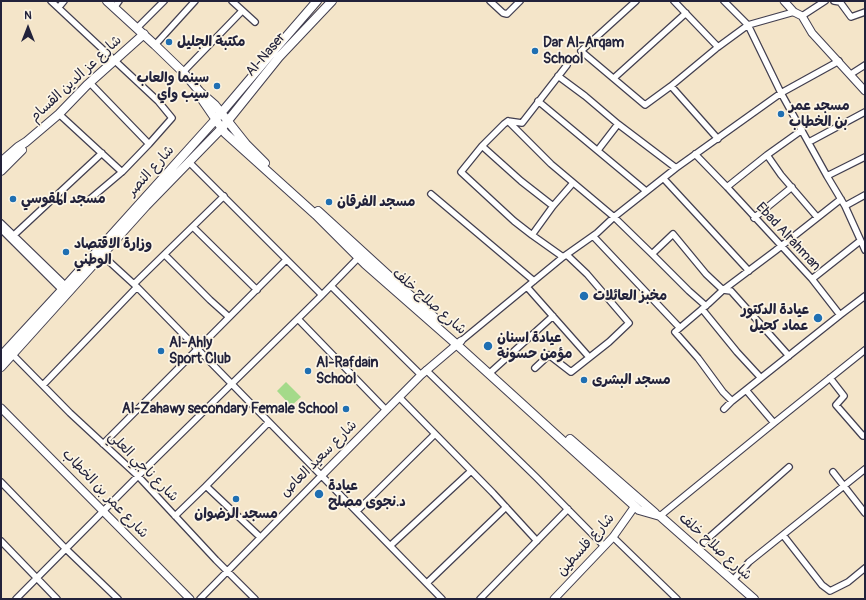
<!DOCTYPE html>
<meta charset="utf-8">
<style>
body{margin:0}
#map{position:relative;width:866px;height:600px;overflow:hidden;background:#f4e5c9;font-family:Pangolin,sans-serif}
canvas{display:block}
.frame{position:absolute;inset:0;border:2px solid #22223b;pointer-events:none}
.north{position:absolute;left:8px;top:8px;width:40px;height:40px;-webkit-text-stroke:3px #fcf5e5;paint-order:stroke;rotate:0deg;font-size:11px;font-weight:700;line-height:16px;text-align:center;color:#22223b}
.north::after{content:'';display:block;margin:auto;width:14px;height:18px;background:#22223b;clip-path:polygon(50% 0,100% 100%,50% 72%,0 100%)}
</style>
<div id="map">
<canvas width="866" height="600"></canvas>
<div class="frame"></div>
<div class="north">N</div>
</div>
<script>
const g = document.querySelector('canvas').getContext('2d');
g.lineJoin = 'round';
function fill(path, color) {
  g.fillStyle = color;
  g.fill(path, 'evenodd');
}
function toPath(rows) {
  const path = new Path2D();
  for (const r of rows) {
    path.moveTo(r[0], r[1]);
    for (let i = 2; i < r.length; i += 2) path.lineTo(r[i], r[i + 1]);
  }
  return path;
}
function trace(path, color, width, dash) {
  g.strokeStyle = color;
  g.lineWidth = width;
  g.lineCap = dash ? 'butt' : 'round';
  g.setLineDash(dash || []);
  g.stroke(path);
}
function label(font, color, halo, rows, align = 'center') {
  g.font = font + ' Pangolin,"Playpen Sans Arabic",sans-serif';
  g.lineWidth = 3.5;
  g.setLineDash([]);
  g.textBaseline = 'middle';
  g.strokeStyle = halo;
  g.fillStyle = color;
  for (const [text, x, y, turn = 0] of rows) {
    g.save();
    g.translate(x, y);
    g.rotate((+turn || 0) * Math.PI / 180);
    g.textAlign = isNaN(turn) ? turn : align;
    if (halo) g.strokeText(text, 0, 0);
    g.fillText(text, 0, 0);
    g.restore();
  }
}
fill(toPath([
 [286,382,301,397,291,406,277,391]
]), '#a4da8a');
const minor = toPath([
 [51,1,158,101,172,118,149,144,90,83],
 [232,1,255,22],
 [490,1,503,13,507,14,520,1],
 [636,1,581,51,645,105,671,86,718,139],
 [674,1,718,47],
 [724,1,748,25,781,93,827,176,845,206,865,250],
 [834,1,840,2,851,17,865,12],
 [59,7,64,1],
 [114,8,119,1],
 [802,16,825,1],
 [137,28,164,1],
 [155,45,195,1],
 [567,65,522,123,508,121,504,124,482,146,461,172,514,221,532,235,553,206,573,183],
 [183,72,242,11],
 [851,74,865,65],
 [558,76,585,96,618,124,598,150],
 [614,78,686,13],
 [671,86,718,47,748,25,794,12],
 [538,101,646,191],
 [59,114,122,172],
 [508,121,551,164,614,217,652,254,689,291,706,306],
 [618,124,676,168],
 [809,142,865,112],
 [482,146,521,181,553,206],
 [695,154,727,187,812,279,840,315,865,296],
 [767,155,781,175,817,217],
 [189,162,322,295],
 [827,176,865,157],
 [664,179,749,271],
 [727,187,767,155,802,130],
 [431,194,534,281],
 [90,199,122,172,149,144],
 [845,206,865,195],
 [754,218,792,187],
 [1,223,66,286],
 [193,227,257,290],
 [1,229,62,290],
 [14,235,102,153],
 [532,235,563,257],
 [593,236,679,327],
 [652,254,673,234,706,274,723,290,731,291,789,356],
 [102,255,137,287,442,599],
 [165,255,210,300,229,317],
 [812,279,860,241],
 [134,284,224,196],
 [331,286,421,375],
 [527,287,589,357],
 [702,309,737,352,761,378],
 [298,319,386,410],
 [461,341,563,257,597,233,614,217,676,168,781,93,839,61],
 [12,354,70,413,138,476,216,560,255,599],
 [535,368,549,355,571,372,609,342,629,323,587,274,567,255],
 [426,370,536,477,604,546],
 [492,371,553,316],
 [830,378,844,396,836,405,863,436,865,435],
 [43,385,137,287],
 [746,390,774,423,865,350],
 [399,397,493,493,537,541],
 [732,401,723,392,698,358,675,332,708,304,723,290,775,251,841,199],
 [724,409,732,401,840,315],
 [103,444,286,260],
 [833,472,865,513],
 [1,482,66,549,118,599],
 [206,486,260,537],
 [357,511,435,434],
 [175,516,206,486,269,422],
 [660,516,774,423],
 [783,535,822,585,830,591,848,582,865,568],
 [613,537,677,599],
 [1,541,57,599],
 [391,545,471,471],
 [697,548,789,467],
 [733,580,749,562,865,469],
 [427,583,506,507],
 [16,599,138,476,322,295,359,257],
 [200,599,324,473],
 [480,599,568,509]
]);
const tertiary = toPath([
 [784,1,794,12,802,16,812,33,865,91],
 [1,408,190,599],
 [324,473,421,375,461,341],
 [554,599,613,537,635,506]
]);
const secondary = toPath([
 [107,1,155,45,183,72,200,92,215,105,246,144,265,163],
 [200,92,201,98,225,133,316,215,365,264,455,343,639,510,660,516,754,599],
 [1,162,18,147,26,142,59,114,87,85,144,34],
 [1,171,22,150],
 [318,211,435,318],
 [1,356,62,290,216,119,278,46,317,1],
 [1,367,146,206,222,128,279,57,332,1],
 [570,439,655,513]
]);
trace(minor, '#423f50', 8);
trace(tertiary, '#423f50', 9);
trace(secondary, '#423f50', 10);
trace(minor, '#fff', 5.5);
trace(tertiary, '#fff', 7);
trace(secondary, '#fff', 8);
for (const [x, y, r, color] of [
 [169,42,4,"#1f6fb2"],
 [535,51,4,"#1f6fb2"],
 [217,86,4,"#1f6fb2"],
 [781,114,4,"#1f6fb2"],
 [13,199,4,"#1f6fb2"],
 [329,202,4,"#1f6fb2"],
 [66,252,4,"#1f6fb2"],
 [584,296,5,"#1f6fb2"],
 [818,318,5,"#1f6fb2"],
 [488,346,5,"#1f6fb2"],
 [161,351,4,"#1f6fb2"],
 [308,371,4,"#1f6fb2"],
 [584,380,4,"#1f6fb2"],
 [346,409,4,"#1f6fb2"],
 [319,494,5,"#1f6fb2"],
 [236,499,4,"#1f6fb2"]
]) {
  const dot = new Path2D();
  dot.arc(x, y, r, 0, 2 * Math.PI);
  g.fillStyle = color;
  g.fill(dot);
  trace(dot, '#fcf5e5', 1.5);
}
label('bold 14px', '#22223b', '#fcf5e5', [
 ["مكتبة الجليل",177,42],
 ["Dar Al-Arqam",543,43],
 ["School",543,59],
 ["سينما والعاب",209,78,"right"],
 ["سيب واي",209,94,"right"],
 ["مسجد عمر",789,106],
 ["بن الخطاب",789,122],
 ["مسجد المقوسي",21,199],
 ["مسجد الفرقان",337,202],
 ["وزارة الاقتصاد",74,244],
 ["الوطني",74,260],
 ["مخبز العائلات",593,296],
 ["عيادة الدكتور",809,310,"right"],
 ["عماد كحيل",809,326,"right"],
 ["عيادة اسنان",497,338],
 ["مؤمن حسونة",497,354],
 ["Al-Ahly",169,343],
 ["Sport Club",169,359],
 ["Al-Rafdain",316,363],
 ["School",316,379],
 ["مسجد البشرى",592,380],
 ["Al-Zahawy secondary Female School",338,409,"right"],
 ["عيادة",328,486],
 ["د.نجوى مصلح",328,502],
 ["مسجد الرضوان",236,514,"center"]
], 'left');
label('14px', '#22223b', '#fcf5e5', [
 ["Al-Naser",266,55,-49],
 ["شارع عز الدين القسام",76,79,-43],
 ["شارع النصر",151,171,-48],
 ["Ebad Alrahman",788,237,47],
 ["شارع صلاح خلف",429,302,41],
 ["شارع سعيد العاص",319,459,-45],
 ["شارع ناجي العلي",143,467,45],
 ["شارع عمر بن الخطاب",105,494,46],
 ["شارع فلسطين",586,545,-48],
 ["شارع صلاح خلف",715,547,42]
]);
</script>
